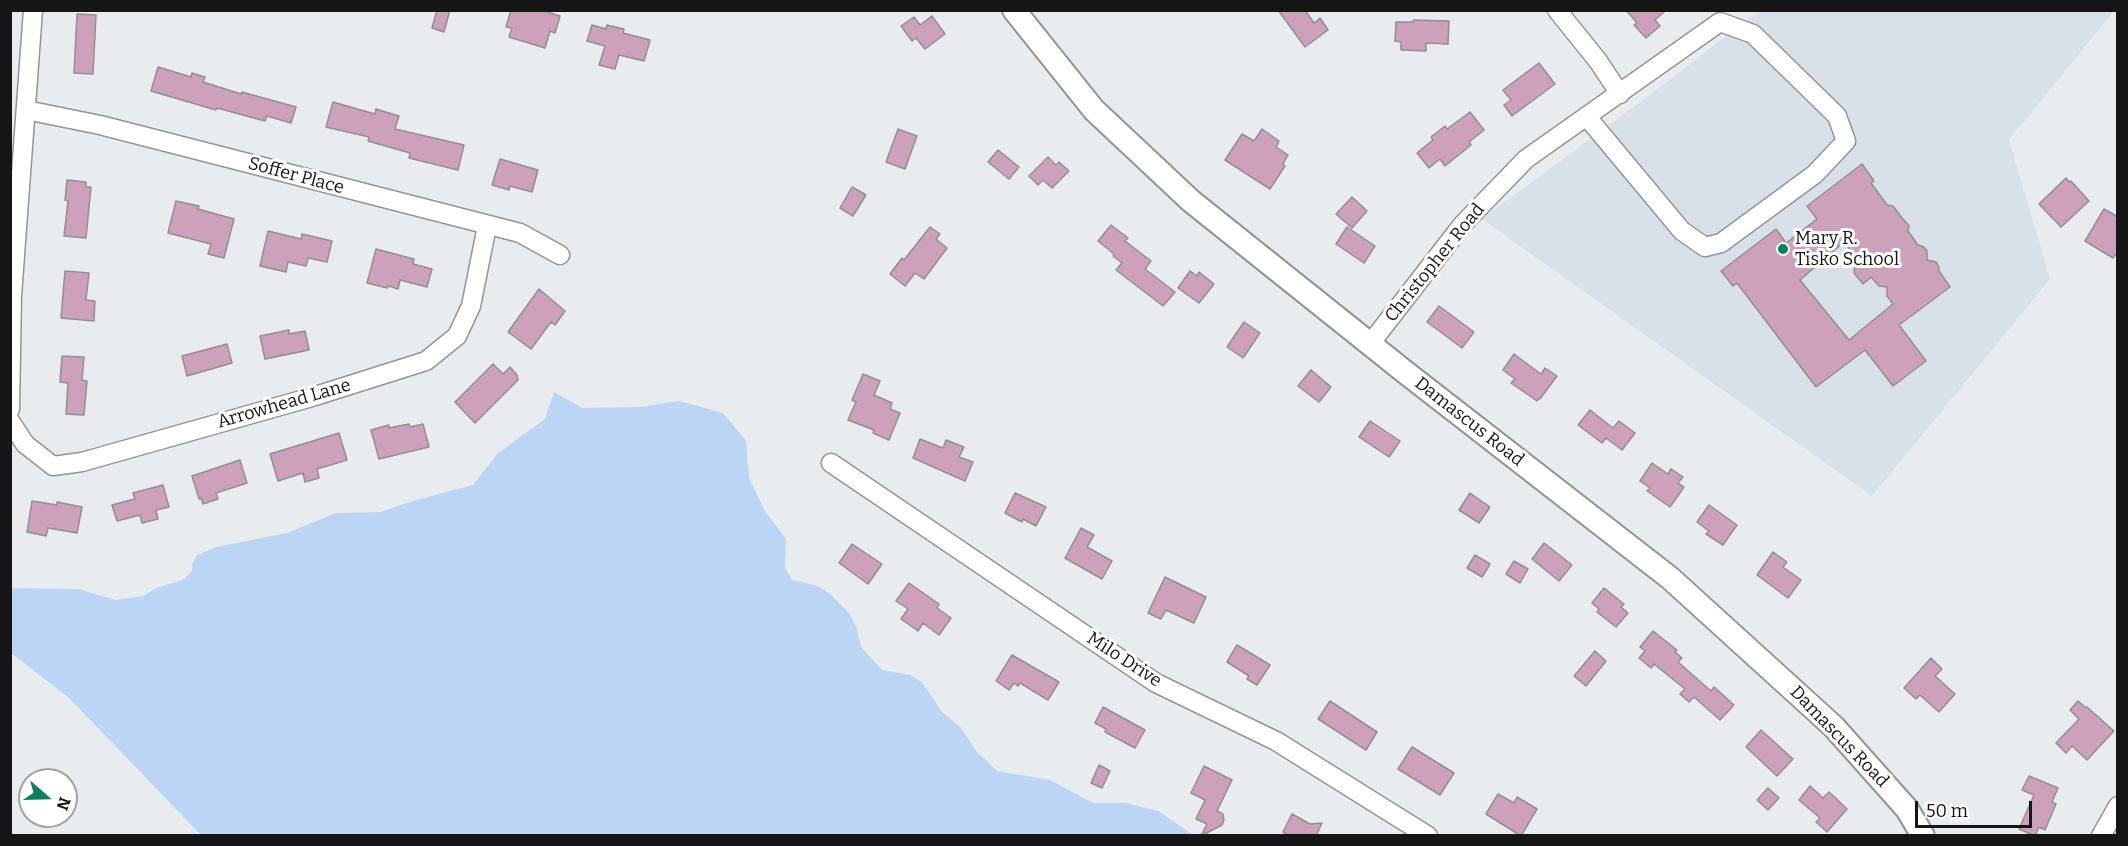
<!DOCTYPE html>
<style>
body{margin:0}
#map{position:relative;width:2128px;height:846px;overflow:hidden;background:#e8ecef;font-family:Bitter,serif}
canvas{display:block}
.frame{position:absolute;inset:0;border:12px solid #141617;pointer-events:none}
.north{position:absolute;left:18px;top:768px;width:60px;height:60px;box-sizing:border-box;background:#fff;border:2px solid #a1a2a2;border-radius:50%;rotate:110deg;font-size:16px;font-weight:700;line-height:24px;text-align:center;color:#141617}
.north::after{content:'';display:block;margin:auto;width:21px;height:27px;background:#0a805e;clip-path:polygon(50% 0,100% 100%,50% 72%,0 100%)}
.scale{position:absolute;left:1915px;top:801px;width:117px;height:27px;box-sizing:border-box;border:3px solid #141617;border-top:0;padding-left:8px;font-size:18px;line-height:21px;white-space:nowrap;color:#141617;-webkit-text-stroke:4px #fff;paint-order:stroke}
</style>
<div id="map">
<canvas width="2128" height="846"></canvas>
<div class="frame"></div>
<div class="north">N</div>
<div class="scale">50 m</div>
</div>
<script>
const g = document.querySelector('canvas').getContext('2d');
g.lineJoin = 'round';
function fill(path, color) {
  g.fillStyle = color;
  g.fill(path, 'evenodd');
}
function toPath(rows) {
  const path = new Path2D();
  for (const r of rows) {
    path.moveTo(r[0], r[1]);
    for (let i = 2; i < r.length; i += 2) path.lineTo(r[i], r[i + 1]);
  }
  return path;
}
function trace(path, color, width, dash) {
  g.strokeStyle = color;
  g.lineWidth = width;
  g.lineCap = dash ? 'butt' : 'round';
  g.setLineDash(dash || []);
  g.stroke(path);
}
function label(font, color, halo, rows, align = 'center') {
  g.font = font + ' Bitter,serif';
  g.lineWidth = 6;
  g.setLineDash([]);
  g.textBaseline = 'middle';
  g.strokeStyle = halo;
  g.fillStyle = color;
  for (const [text, x, y, turn = 0] of rows) {
    g.save();
    g.translate(x, y);
    g.rotate((+turn || 0) * Math.PI / 180);
    g.textAlign = isNaN(turn) ? turn : align;
    if (halo) g.strokeText(text, 0, 0);
    g.fillText(text, 0, 0);
    g.restore();
  }
}
fill(toPath([
 [1758,11,2114,11,2009,140,2050,279,1872,496,1482,219,1663,85]
]), '#d8e1ea');
fill(toPath([
 [554,392,582,408,641,407,679,401,723,413,746,441,749,478,765,511,786,539,785,568,792,580,818,586,829,593,849,613,856,626,861,647,882,670,910,675,922,682,942,712,961,728,977,752,997,771,1050,780,1093,803,1126,803,1158,811,1193,835,201,835,68,697,11,653,11,588,78,589,116,600,143,596,156,588,183,580,192,571,192,564,197,555,217,547,287,533,336,513,381,512,409,502,473,485,497,454,545,419]
]), '#bad6f4');
const building = toPath([
 [437,10,450,10,444,32,432,28,437,10],
 [511,10,541,10,560,16,555,33,550,31,545,48,509,37,512,28,506,27,511,10],
 [1278,10,1305,10,1314,23,1320,18,1328,30,1305,47,1278,10],
 [1626,10,1666,10,1655,20,1660,26,1646,38,1634,25,1637,23,1626,10],
 [77,14,96,15,93,74,74,73,77,14],
 [932,16,945,34,925,49,916,38,912,41,901,26,914,17,920,25,932,16],
 [1414,20,1449,21,1448,44,1426,43,1426,51,1401,50,1401,42,1395,41,1396,22,1412,22,1414,20],
 [592,25,606,29,607,25,624,29,623,33,650,40,644,61,619,55,615,69,599,65,605,46,587,41,592,25],
 [1539,63,1555,84,1512,116,1504,105,1511,100,1503,90,1539,63],
 [158,67,191,77,192,73,205,77,203,82,241,94,242,92,296,107,291,123,267,116,265,121,217,108,216,110,151,91,158,67],
 [333,102,375,114,376,109,399,116,395,129,464,145,458,170,409,158,410,153,368,141,369,137,326,127,333,102],
 [1470,112,1484,130,1469,142,1471,145,1445,166,1440,159,1429,168,1417,153,1433,140,1431,137,1445,126,1447,129,1470,112],
 [898,129,917,136,905,169,886,162,898,129],
 [1262,129,1279,141,1276,147,1288,155,1283,164,1285,166,1270,189,1225,160,1242,134,1254,141,1262,129],
 [998,150,1019,167,1009,179,988,162,998,150],
 [1048,157,1056,165,1059,162,1069,171,1052,188,1043,180,1038,185,1029,176,1048,157],
 [500,159,538,170,532,192,510,186,509,190,492,185,500,159],
 [1862,164,1874,181,1871,183,1887,205,1893,206,1902,218,1909,226,1908,231,1918,245,1924,247,1927,251,1927,260,1936,262,1939,267,1939,271,1950,287,1899,325,1926,361,1893,386,1865,350,1816,387,1737,283,1733,286,1721,271,1776,229,1786,243,1817,219,1807,206,1862,164],
 [1844,242,1856,257,1854,273,1863,284,1871,277,1879,286,1887,287,1887,296,1893,304,1849,340,1800,280,1844,242],
 [2066,178,2069,182,2071,181,2089,201,2061,227,2039,204,2066,178],
 [67,180,86,182,86,187,91,187,86,238,64,236,68,201,65,200,67,180],
 [852,187,866,195,853,216,840,208,852,187],
 [1352,197,1367,211,1352,228,1336,214,1352,197],
 [176,201,199,206,198,209,234,219,224,258,208,254,211,244,168,233,176,201],
 [2104,209,2118,217,2118,251,2113,258,2085,241,2104,209],
 [1111,225,1128,238,1125,241,1151,261,1145,269,1175,292,1163,306,1116,270,1122,263,1113,256,1114,254,1098,241,1111,225],
 [930,227,940,234,936,239,947,248,924,279,915,273,905,286,890,274,902,258,904,260,930,227],
 [1347,227,1375,246,1364,263,1336,244,1347,227],
 [268,231,301,239,302,234,332,241,327,262,308,258,306,266,288,262,286,272,260,266,268,231],
 [376,249,414,259,413,264,432,269,427,287,400,280,398,289,389,286,387,288,367,283,376,249],
 [65,271,89,273,86,300,95,301,94,321,61,318,65,271],
 [1190,271,1197,276,1199,272,1214,284,1199,303,1178,288,1190,271],
 [539,289,565,311,555,325,551,322,531,349,508,332,539,289],
 [1439,306,1474,332,1462,348,1427,322,1439,306],
 [1244,322,1260,333,1243,358,1227,347,1244,322],
 [289,330,289,334,305,331,309,350,265,359,260,336,289,330],
 [227,344,232,363,187,376,182,356,227,344],
 [1514,354,1541,374,1545,368,1557,376,1540,399,1539,398,1537,401,1511,383,1515,379,1503,370,1514,354],
 [62,356,84,357,82,380,87,381,84,415,66,414,68,383,60,382,62,356],
 [493,364,503,374,510,367,517,375,518,380,475,423,455,402,493,364],
 [1311,370,1331,387,1319,402,1298,386,1311,370],
 [863,374,880,381,874,395,892,403,890,409,900,413,889,440,873,433,874,430,848,420,856,402,852,400,863,374],
 [1590,410,1613,428,1619,421,1635,433,1622,450,1606,438,1602,443,1578,425,1590,410],
 [1370,421,1400,441,1389,457,1359,437,1370,421],
 [409,424,410,427,423,424,429,447,379,459,371,430,389,425,389,428,409,424],
 [339,433,347,460,317,469,319,478,305,482,303,473,278,481,270,454,339,433],
 [920,439,943,448,946,440,964,447,959,457,973,462,965,481,913,458,920,439],
 [240,460,247,483,216,493,218,499,203,504,201,498,199,499,192,476,240,460],
 [1652,463,1668,474,1671,469,1683,477,1678,483,1684,487,1670,507,1647,491,1650,488,1640,481,1652,463],
 [163,485,169,507,156,510,158,519,142,523,140,515,117,521,112,505,135,499,133,493,163,485],
 [1015,493,1046,507,1036,526,1023,519,1022,522,1005,513,1015,493],
 [1470,493,1490,507,1479,523,1459,510,1470,493],
 [32,501,57,505,57,502,82,507,77,533,48,528,46,536,27,532,32,501],
 [1709,505,1737,525,1723,545,1706,534,1709,531,1697,522,1709,505],
 [1081,528,1094,535,1087,547,1112,561,1102,579,1065,558,1081,528],
 [1544,543,1572,565,1559,581,1532,559,1544,543],
 [852,544,882,564,868,584,839,563,852,544],
 [1773,552,1787,562,1783,567,1801,580,1788,598,1757,575,1773,552],
 [1475,555,1490,564,1482,577,1467,568,1475,555],
 [1514,561,1528,569,1520,583,1506,574,1514,561],
 [1165,577,1206,597,1194,623,1166,610,1161,619,1148,613,1165,577],
 [909,583,939,604,937,608,951,618,939,635,923,623,918,631,901,619,908,609,896,601,909,583],
 [1604,588,1624,604,1621,607,1628,613,1616,627,1597,612,1599,609,1592,603,1604,588],
 [1653,631,1677,650,1675,652,1682,658,1678,662,1711,691,1714,687,1734,705,1720,720,1694,697,1689,702,1680,694,1685,689,1654,664,1651,668,1639,658,1645,651,1640,647,1653,631],
 [1237,645,1270,665,1257,685,1247,679,1249,676,1227,662,1237,645],
 [1595,651,1606,661,1586,686,1574,676,1595,651],
 [1012,655,1059,682,1048,700,1020,683,1018,686,1014,683,1009,690,996,681,1012,655],
 [1931,658,1942,669,1935,676,1955,694,1939,712,1920,695,1916,699,1904,688,1931,658],
 [1330,701,1377,732,1366,750,1318,719,1330,701],
 [2078,701,2085,707,2087,707,2114,731,2087,760,2072,746,2066,753,2056,743,2079,719,2070,710,2078,701],
 [1103,707,1145,730,1135,748,1105,732,1106,729,1095,723,1103,707],
 [1761,730,1793,759,1777,776,1746,747,1761,730],
 [1412,747,1454,773,1440,795,1398,769,1412,747],
 [1099,765,1110,771,1102,788,1091,783,1099,765],
 [1204,766,1232,780,1217,811,1223,814,1224,820,1222,825,1201,836,1207,824,1196,819,1205,800,1191,793,1204,766],
 [2029,776,2058,788,2052,802,2056,804,2045,830,2039,827,2035,836,2019,829,2034,795,2022,790,2029,776],
 [1810,786,1823,798,1829,792,1847,809,1827,832,1816,822,1820,818,1799,800,1810,786],
 [1768,788,1779,798,1768,810,1757,800,1768,788],
 [1498,794,1514,803,1517,797,1537,809,1521,836,1486,814,1498,794],
 [1292,814,1310,824,1322,823,1316,836,1290,836,1283,832,1292,814]
]);
fill(building, '#cca1b9');
trace(building, '#938e91', 1.5);
const minor = toPath([
 [1557,10,1598,61,1620,94],
 [26,110,100,125,520,233,560,255],
 [1370,344,1463,224,1526,159,1720,22,1753,34,1837,116,1846,141,1815,174,1721,243,1705,247,1682,231,1587,117],
 [10,409,12,296,33,10],
 [10,421,25,444,53,466,82,462,312,397,426,361,457,336,471,306,487,226],
 [831,463,1156,683,1276,741,1428,836],
 [2101,836,2118,806]
]);
const tertiary = toPath([
 [1014,10,1094,110,1191,201,1405,372,1670,578,1834,727,1907,809,1923,836]
]);
trace(minor, '#929598', 21);
trace(tertiary, '#929598', 26);
trace(minor, '#fff', 18);
trace(tertiary, '#fff', 22);
for (const [x, y, r, color] of [
 [1783,249,6,"#0a805e"]
]) {
  const dot = new Path2D();
  dot.arc(x, y, r, 0, 2 * Math.PI);
  g.fillStyle = color;
  g.fill(dot);
  trace(dot, '#fff', 2);
}
label('18px', '#141617', '#fff', [
 ["Soffer Place",296,176,15],
 ["Christopher Road",1435,263,-51],
 ["Arrowhead Lane",284,404,-16],
 ["Damascus Road",1469,422,38],
 ["Milo Drive",1124,660,33],
 ["Damascus Road",1839,737,46]
]);
label('18px', '#141617', '#fff', [
 ["Mary R.",1795,239],
 ["Tisko School",1795,260]
], 'left');
</script>
